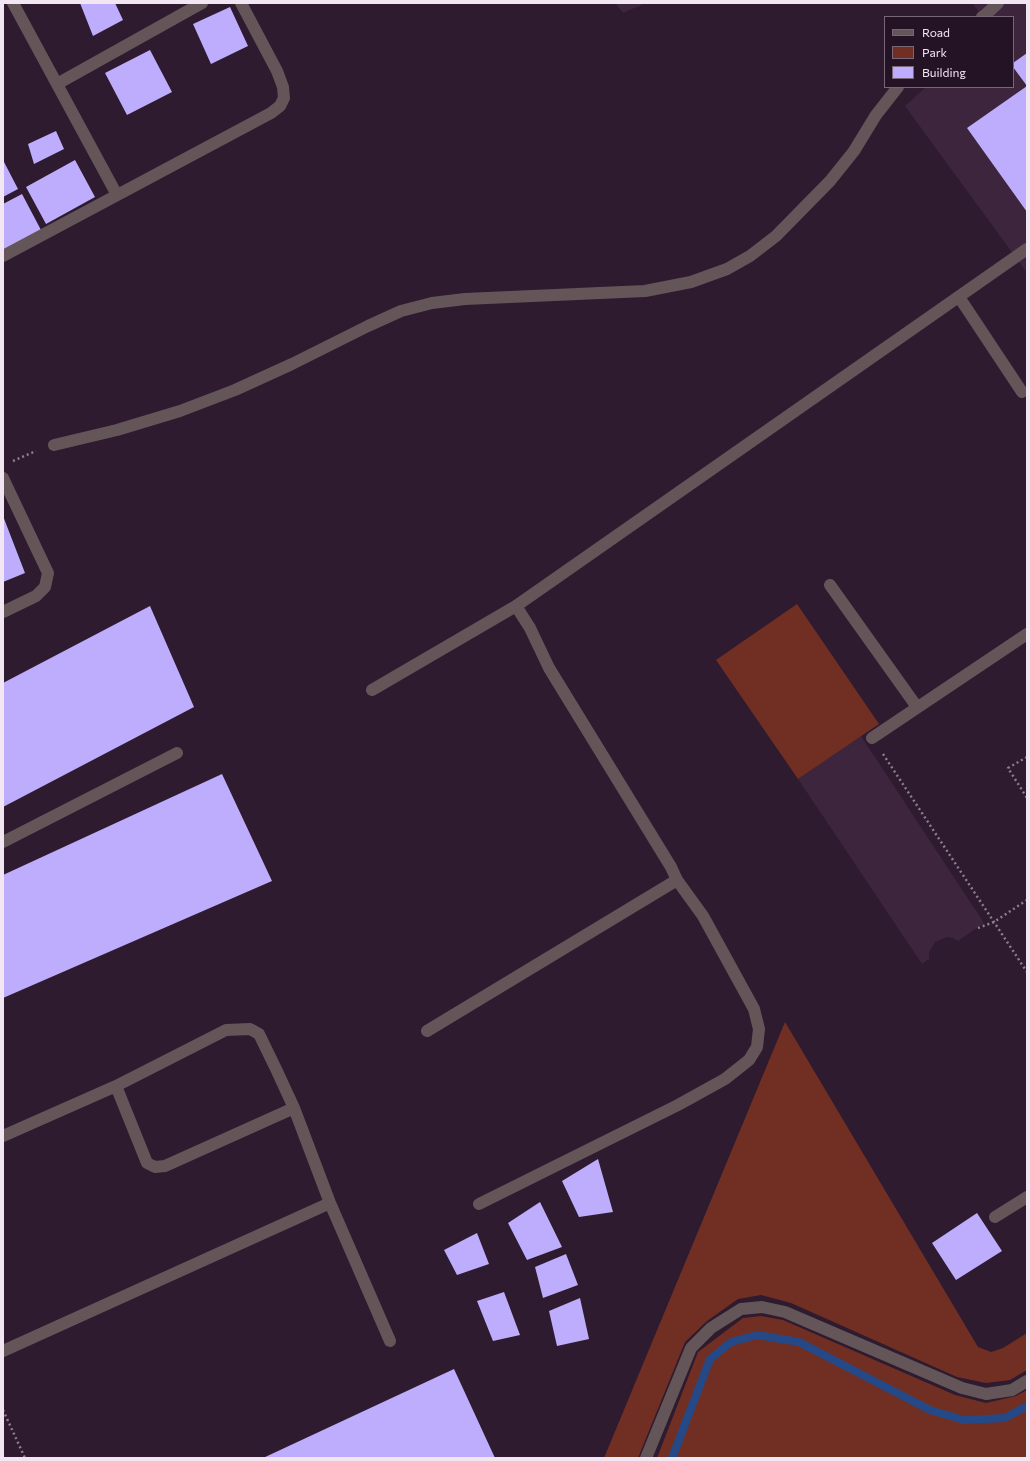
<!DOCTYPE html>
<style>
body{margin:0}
#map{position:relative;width:1030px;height:1461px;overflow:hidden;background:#2e1b2f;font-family:Commissioner,sans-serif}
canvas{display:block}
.frame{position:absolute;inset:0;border:4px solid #f3e6f3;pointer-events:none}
.legend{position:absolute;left:884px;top:16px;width:130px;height:72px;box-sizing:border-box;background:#241225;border:1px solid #776777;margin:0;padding:5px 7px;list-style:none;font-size:12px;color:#f3e6f3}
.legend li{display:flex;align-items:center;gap:8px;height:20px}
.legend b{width:20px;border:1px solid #776777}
</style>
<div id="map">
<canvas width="1030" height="1461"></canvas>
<div class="frame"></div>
<ul class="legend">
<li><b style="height:5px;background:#645559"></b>Road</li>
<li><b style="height:11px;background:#712f23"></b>Park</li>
<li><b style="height:11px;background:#beadfc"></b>Building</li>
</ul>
</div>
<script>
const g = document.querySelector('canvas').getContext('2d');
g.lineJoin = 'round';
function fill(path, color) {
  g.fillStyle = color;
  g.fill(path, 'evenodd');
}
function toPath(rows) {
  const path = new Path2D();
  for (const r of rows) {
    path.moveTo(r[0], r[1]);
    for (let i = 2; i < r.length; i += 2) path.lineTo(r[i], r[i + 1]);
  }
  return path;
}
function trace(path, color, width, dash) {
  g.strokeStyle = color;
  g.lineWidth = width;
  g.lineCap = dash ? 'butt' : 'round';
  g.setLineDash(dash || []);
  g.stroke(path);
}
fill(toPath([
 [615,3,646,3,623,13],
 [972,3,1027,3,1027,273,905,106,926,87,1013,87,1013,17,983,17],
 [861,736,984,923,958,941,953,938,947,937,935,942,929,952,929,959,922,964,798,779]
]), '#3d253d');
fill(toPath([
 [797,604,879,724,798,779,716,660],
 [785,1022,978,1347,991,1352,1003,1348,1027,1333,1027,1370,1010,1380,986,1383,957,1377,791,1303,761,1295,738,1299,707,1321,685,1342,638,1458,604,1458],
 [761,1316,783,1320,955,1395,986,1403,1016,1396,1027,1390,1027,1458,657,1458,698,1352,743,1318]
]), '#712f23');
trace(toPath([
 [672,1458,710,1359,731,1342,757,1335,799,1342,930,1410,964,1420,1005,1418,1027,1406]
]), '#254987', 8);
fill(toPath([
 [80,3,115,3,123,20,93,36],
 [230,7,248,46,211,64,193,24],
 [150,50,172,92,127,115,105,73],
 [1027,53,1027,212,967,128,1027,86,1013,67,1013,63],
 [56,131,64,149,34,164,28,144],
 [3,160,18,189,3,197],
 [75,160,95,197,46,224,26,187],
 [22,194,41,230,3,250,3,204],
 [3,516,25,573,3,582],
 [150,606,194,707,3,807,3,683],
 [222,774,272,881,3,998,3,875],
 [598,1159,613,1212,579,1217,562,1181],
 [540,1202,562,1247,527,1260,508,1223],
 [977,1213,1002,1251,956,1280,932,1243],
 [477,1233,489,1264,457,1275,444,1250],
 [566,1254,578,1285,543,1298,535,1267],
 [504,1292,520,1335,493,1341,477,1301],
 [580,1298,589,1339,557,1346,549,1311],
 [454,1369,495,1458,263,1458]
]), '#beadfc');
trace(toPath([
 [13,461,36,451],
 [883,754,1027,972],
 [1027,757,1008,768,1027,798],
 [978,928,994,922,1027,900],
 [3,1410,25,1458]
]), '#8d7d8d', 2.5, [2, 3]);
trace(toPath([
 [983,17,998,3],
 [959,297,1022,392],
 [830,585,917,707],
 [372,690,516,606],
 [872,738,1027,634],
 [3,842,177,753],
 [427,1031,677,880,671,867,549,668,530,628,516,606,1027,249],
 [479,1204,678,1105,725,1079,749,1060,757,1047,759,1029,754,1009,703,916,677,880],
 [995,1217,1027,1197],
 [646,1458,691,1348,711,1328,741,1309,762,1307,785,1312,962,1388,986,1394,1012,1390,1027,1381]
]), '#645559', 12);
trace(toPath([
 [13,3,117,195],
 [982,17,983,17],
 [57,84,202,3],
 [3,256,271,113,280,106,284,98,283,87,277,71,241,3],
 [54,445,117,430,180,411,235,390,292,364,368,326,401,311,432,303,465,299,645,291,691,282,727,269,750,256,776,236,830,181,854,151,876,115,898,87],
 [3,478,48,573,45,587,36,596,3,612],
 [116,1086,147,1163,155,1167,165,1166,294,1108],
 [3,1136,116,1086,226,1030,250,1029,259,1034,277,1071,294,1108,330,1203,390,1341],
 [3,1351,330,1203]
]), '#645559', 12);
</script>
